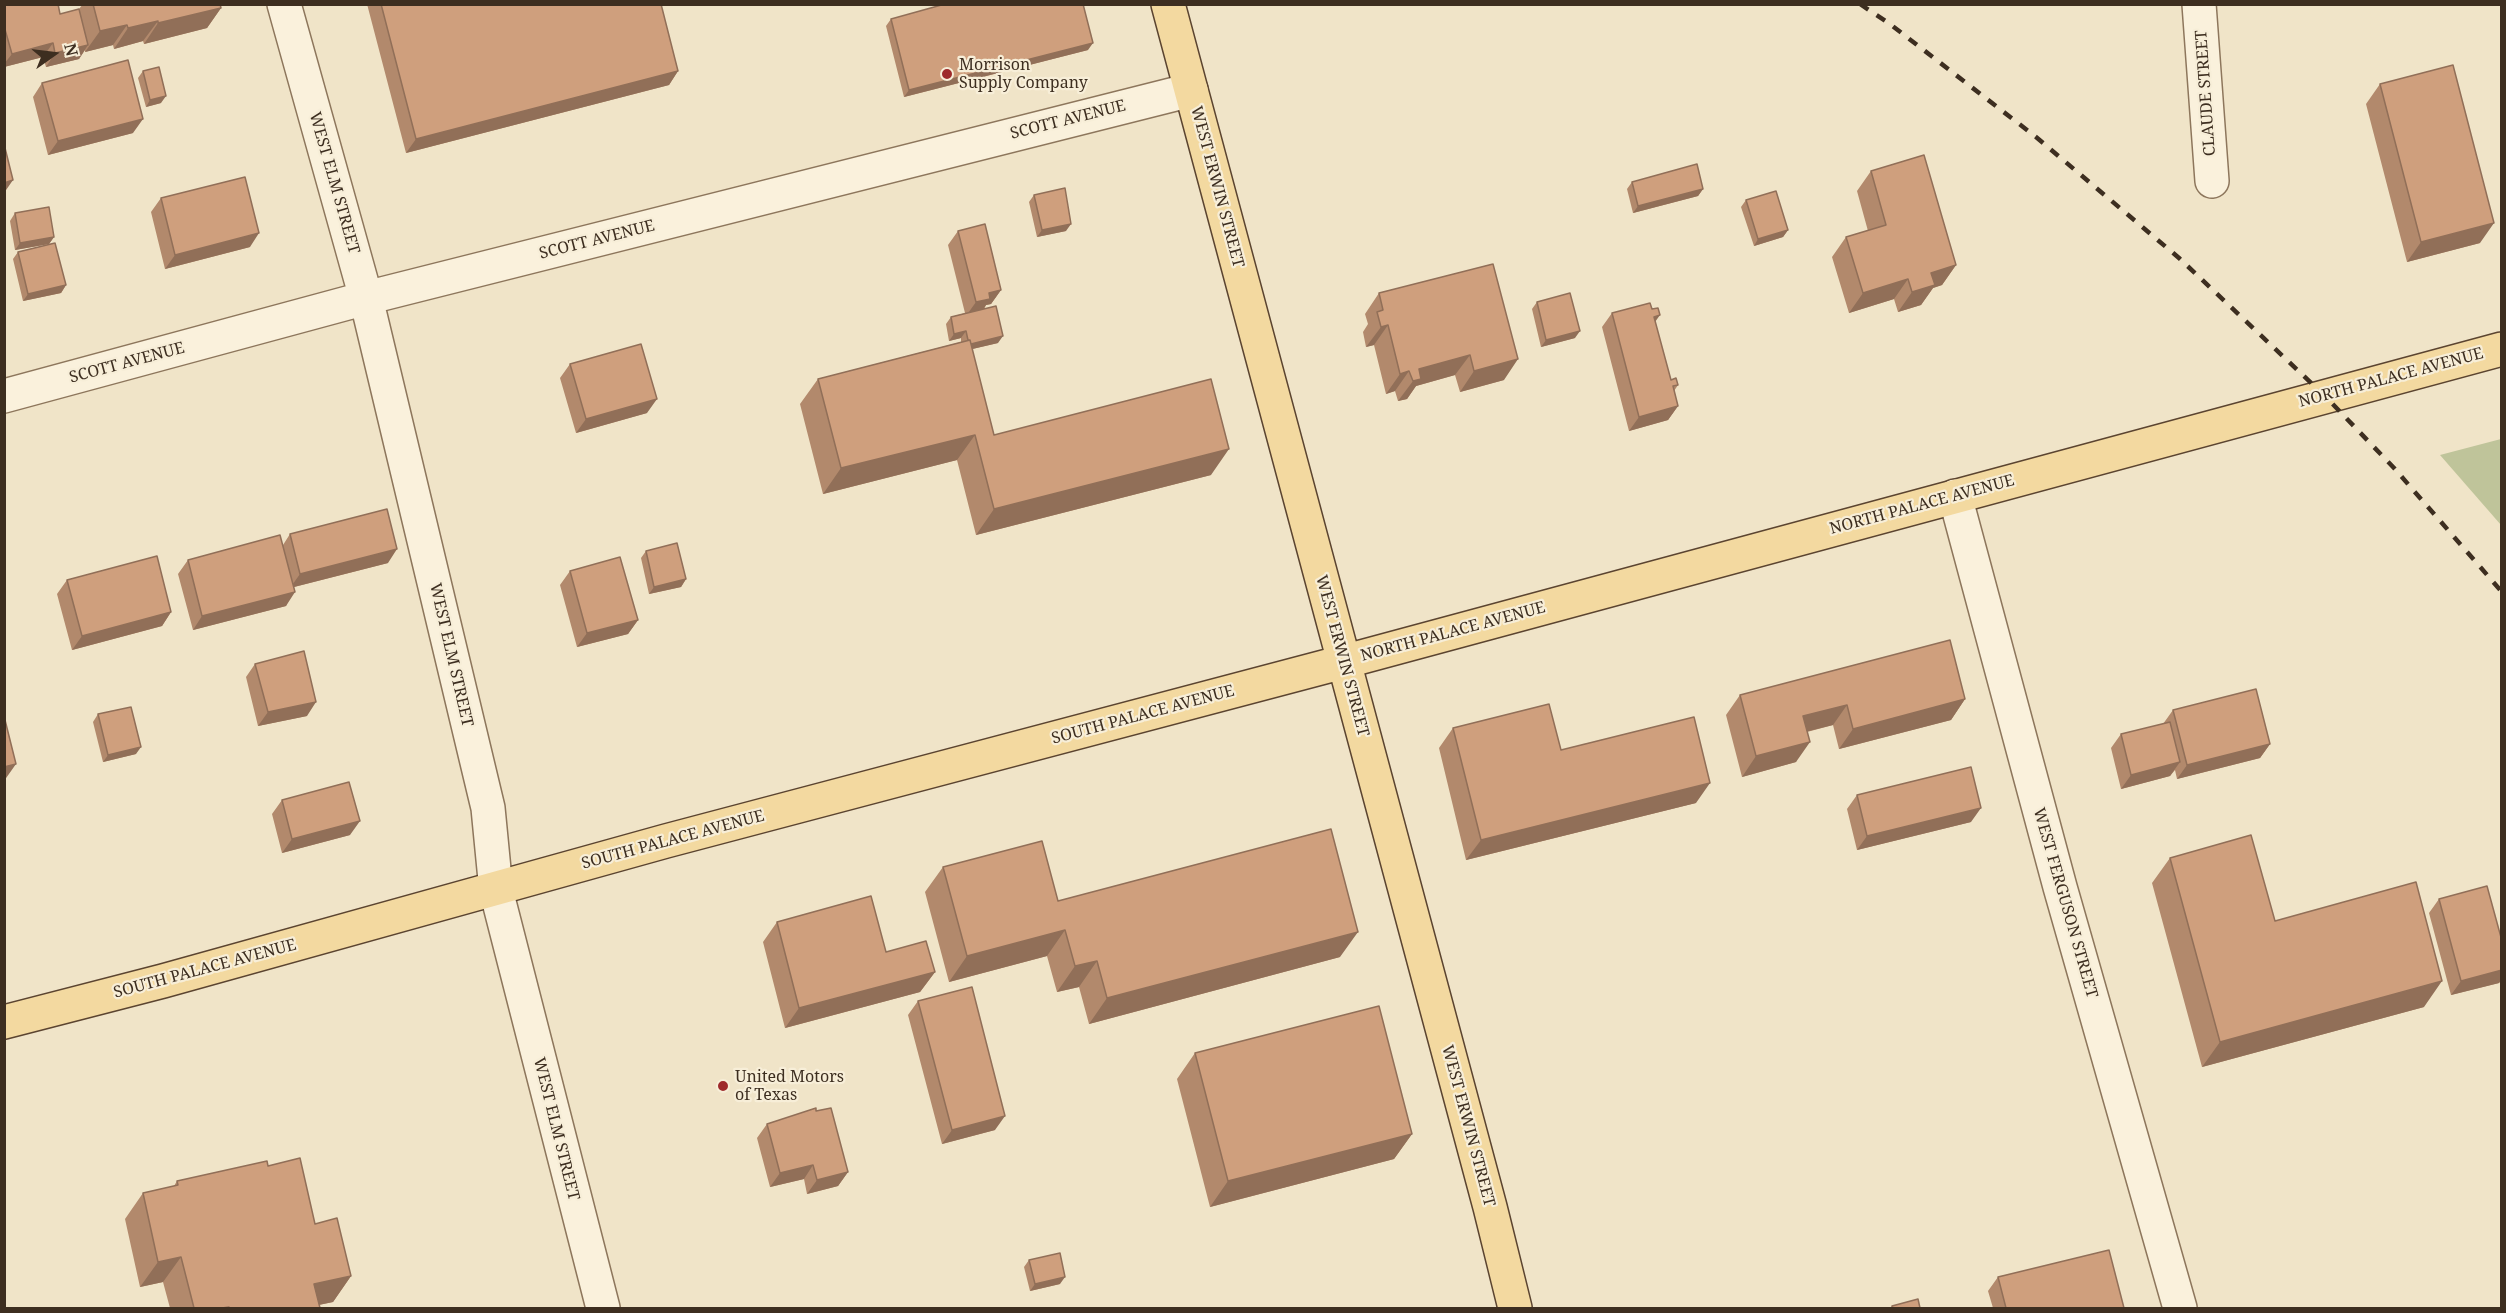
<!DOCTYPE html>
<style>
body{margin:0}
#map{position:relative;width:2506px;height:1313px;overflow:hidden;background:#f0e4c8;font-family:"Noto Serif",serif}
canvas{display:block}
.frame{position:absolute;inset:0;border:6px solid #3d2e20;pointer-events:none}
.north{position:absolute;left:24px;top:24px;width:60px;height:60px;-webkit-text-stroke:4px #f7eed8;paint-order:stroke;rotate:76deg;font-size:16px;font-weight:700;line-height:24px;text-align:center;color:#3d2e20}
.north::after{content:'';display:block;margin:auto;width:21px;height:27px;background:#3d2e20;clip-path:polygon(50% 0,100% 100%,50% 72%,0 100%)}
</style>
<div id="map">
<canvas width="2506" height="1313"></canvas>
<div class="frame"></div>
<div class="north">N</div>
</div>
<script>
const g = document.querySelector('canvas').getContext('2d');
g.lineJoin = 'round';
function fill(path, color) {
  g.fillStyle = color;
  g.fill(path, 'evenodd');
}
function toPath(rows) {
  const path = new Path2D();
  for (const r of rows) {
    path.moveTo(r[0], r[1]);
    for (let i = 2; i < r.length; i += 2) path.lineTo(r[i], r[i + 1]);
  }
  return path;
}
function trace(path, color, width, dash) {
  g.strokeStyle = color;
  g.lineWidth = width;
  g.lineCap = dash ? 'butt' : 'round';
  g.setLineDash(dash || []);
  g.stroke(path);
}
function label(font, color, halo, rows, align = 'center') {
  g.font = font + ' "Noto Serif",serif';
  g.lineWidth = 4.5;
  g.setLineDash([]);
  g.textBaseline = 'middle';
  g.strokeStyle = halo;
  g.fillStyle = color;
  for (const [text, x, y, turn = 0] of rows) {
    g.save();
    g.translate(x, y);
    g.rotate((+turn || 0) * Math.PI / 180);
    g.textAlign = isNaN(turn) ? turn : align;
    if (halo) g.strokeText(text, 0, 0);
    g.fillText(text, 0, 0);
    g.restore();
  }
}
fill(toPath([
 [2501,439,2502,439,2501,525,2440,455]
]), '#bfc49a');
const minor = toPath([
 [284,4,366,298,488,808,496,890,603,1308],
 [2199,4,2212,181],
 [4,396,366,298,1191,90],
 [1955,496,2060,887,2180,1308]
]);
const major = toPath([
 [1168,4,1490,1207,1515,1308],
 [4,1022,163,981,666,841,1343,662,2502,349]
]);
trace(minor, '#8d765c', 36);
trace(major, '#5b4430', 36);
trace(minor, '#faf1dc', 33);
trace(major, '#f3d9a0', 33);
trace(toPath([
 [1860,4,1890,24,2036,137,2179,258,2325,396,2394,468,2502,592]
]), '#3d2e20', 4.5, [10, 10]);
fill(toPath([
 [4,4,60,14,79,9,83,4,220,4,221,8,207,28,144,44,143,41,114,49,113,45,85,52,85,50,79,59,46,67,43,57,4,67],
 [367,4,661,4,678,71,669,85,406,153],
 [891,19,1088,50,904,97,886,26],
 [143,71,161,103,146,107,138,78],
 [42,83,133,133,48,155,33,97],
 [2380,84,2480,243,2407,262,2366,104],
 [1871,171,1956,265,1942,285,1933,288,1921,305,1898,312,1894,299,1849,313,1832,257,1846,237,1868,231,1857,191],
 [1632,182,1703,189,1698,196,1633,213,1627,189],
 [1034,195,1066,231,1037,237,1029,202],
 [161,198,250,247,165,269,151,212],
 [1746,200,1788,230,1783,237,1754,246,1741,207],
 [15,213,54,237,49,244,15,250,10,221],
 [958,231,1001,290,991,304,986,305,984,309,998,343,972,349,994,435,1211,475,976,535,957,460,823,494,800,404,818,379,961,342,961,338,949,341,946,324,951,317,965,313,948,245],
 [18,252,66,285,61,293,23,301,13,259],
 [1493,264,1504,380,1460,392,1455,375,1416,386,1407,399,1398,401,1395,391,1386,394,1374,345,1366,347,1363,332,1368,324,1365,314,1379,293],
 [1537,302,1575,338,1541,347,1532,309],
 [1652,309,1671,380,1678,385,1674,391,1678,406,1668,420,1629,431,1602,327,1612,313],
 [570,364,647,413,576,433,560,378],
 [290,534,388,563,294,587,286,606,193,630,178,574,188,560,283,545],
 [646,551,686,579,681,587,649,594,641,558],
 [570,571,638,620,628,634,577,647,560,585],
 [67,580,171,612,162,626,72,650,57,594],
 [255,664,307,716,258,726,246,677],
 [1740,695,1965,699,1951,720,1839,749,1833,725,1807,732,1796,762,1742,777,1726,715],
 [2173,710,2270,744,2260,758,2177,779,2175,770,2170,776,2121,789,2111,748,2121,734,2163,724],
 [98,714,136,754,103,762,93,722],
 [1453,728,1561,750,1696,803,1466,860,1439,748],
 [1857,795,1971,822,1857,850,1847,809],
 [282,800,350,835,282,853,272,814],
 [2170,858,2275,921,2424,1007,2202,1067,2152,883],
 [943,867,1058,901,1340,957,1089,1024,1079,987,1057,992,1047,956,949,982,925,892],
 [2439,899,2502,941,2502,979,2499,983,2451,995,2429,913],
 [777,922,886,952,935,972,920,992,785,1028,763,942],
 [918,1001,995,1130,942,1144,908,1015],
 [1195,1053,1412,1134,1394,1159,1210,1207,1177,1079],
 [816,1111,848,1172,838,1186,807,1194,804,1179,770,1187,757,1138,767,1124],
 [268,1166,315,1224,351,1276,333,1302,319,1305,320,1308,170,1308,163,1282,140,1287,125,1219,143,1193,174,1186,177,1181],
 [1029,1260,1060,1284,1030,1291,1024,1267],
 [1998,1277,2124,1308,1993,1308,1988,1291]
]), '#b2896c');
fill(toPath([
 [221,8,207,28,144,44,158,23],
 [158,21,143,41,114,49,128,28],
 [127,25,113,45,85,52,100,31],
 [53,43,43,57,4,67,4,64,12,54],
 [1093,43,1088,50,904,97,909,90],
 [88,45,79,59,46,67,55,53],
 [678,71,669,85,406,153,416,139],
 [166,96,161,103,146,107,150,100],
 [143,119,133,133,48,155,58,141],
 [13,180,4,193,4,183],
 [1703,189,1698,196,1633,213,1638,206],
 [2494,223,2480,243,2407,262,2421,242],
 [1071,224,1066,231,1037,237,1042,230],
 [1788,230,1783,237,1754,246,1758,239],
 [259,233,250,247,165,269,175,255],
 [54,237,49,244,15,250,20,243],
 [1956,265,1942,285,1933,288,1921,305,1898,312,1912,292,1931,273],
 [1908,279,1894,299,1849,313,1863,293],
 [66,285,61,293,23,301,28,294],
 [1001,290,991,304,986,305,981,313,966,316,976,302,989,293],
 [1660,315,1650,329,1654,317],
 [1388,325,1374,345,1366,347,1381,327],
 [966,331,961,338,949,341,954,334],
 [1580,331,1575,338,1541,347,1546,340],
 [1003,336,998,343,964,351,969,344],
 [1470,355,1455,375,1416,386,1407,399,1398,401,1413,381,1419,369],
 [1518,359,1504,380,1460,392,1474,371],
 [1409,371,1395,391,1386,394,1400,374],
 [657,399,647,413,576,433,586,419],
 [1678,406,1668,420,1629,431,1639,417],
 [975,435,957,460,823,494,841,468],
 [1229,449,1211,475,976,535,994,509],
 [397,549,388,563,290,588,300,574],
 [686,579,681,587,649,594,654,587],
 [295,592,286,606,193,630,202,616],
 [171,612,162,626,72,650,82,636],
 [638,620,628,634,577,647,587,633],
 [1965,699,1951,720,1839,749,1853,729],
 [316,702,307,716,258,726,268,712],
 [1847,705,1833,725,1789,736,1803,716],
 [1810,742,1796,762,1742,777,1756,756],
 [2270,744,2260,758,2177,779,2187,765],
 [141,747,136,754,103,762,108,755],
 [2180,762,2170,776,2121,789,2131,775],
 [16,764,4,781,4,767],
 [1710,783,1696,803,1466,860,1481,840],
 [1981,808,1971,822,1857,850,1867,836],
 [360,821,350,835,282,853,292,839],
 [1065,930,1047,956,949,982,967,956],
 [1358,932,1340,957,1089,1024,1107,998],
 [1097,961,1079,987,1057,992,1075,966],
 [2502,970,2502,979,2499,983,2451,995,2461,981],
 [935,972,920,992,785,1028,799,1008],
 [2442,981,2424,1007,2202,1067,2220,1042],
 [1005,1116,995,1130,942,1144,952,1130],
 [1412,1134,1394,1159,1210,1207,1228,1181],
 [813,1165,804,1179,770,1187,780,1173],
 [848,1172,838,1186,807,1194,817,1180],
 [181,1257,163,1282,140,1287,158,1262],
 [351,1276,333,1302,303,1308,314,1284],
 [1065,1277,1060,1284,1030,1291,1035,1284]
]), '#916f58');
const building = toPath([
 [4,4,58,4,60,14,79,9,88,45,55,53,53,43,12,54,4,26,4,4],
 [93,4,220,4,221,8,158,23,158,21,128,28,127,25,100,31,93,4],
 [381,4,661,4,678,71,416,139,381,4],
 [945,4,1083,4,1093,43,909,90,891,19,945,4],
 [128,60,143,119,58,141,42,83,128,60],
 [2453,65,2494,223,2421,242,2380,84,2453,65],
 [159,67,166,96,150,100,143,71,159,67],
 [4,144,13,180,4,183,4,144],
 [1924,155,1956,265,1931,273,1935,285,1912,292,1908,279,1863,293,1846,237,1886,225,1871,171,1924,155],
 [1697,164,1703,189,1638,206,1632,182,1697,164],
 [245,177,259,233,175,255,161,198,245,177],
 [1065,188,1071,224,1042,230,1034,195,1065,188],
 [1776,191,1788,230,1758,239,1746,200,1776,191],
 [49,207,54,237,20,243,15,213,49,207],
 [985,224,1001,290,989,293,990,299,976,302,958,231,985,224],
 [55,243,66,285,28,294,18,252,55,243],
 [1493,264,1518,359,1474,371,1470,355,1419,369,1421,379,1413,381,1409,371,1400,374,1388,325,1381,327,1377,312,1383,310,1379,293,1493,264],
 [1570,293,1580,331,1546,340,1537,302,1570,293],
 [1650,303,1652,309,1658,308,1660,315,1654,317,1671,380,1676,378,1678,385,1673,386,1678,406,1639,417,1612,313,1650,303],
 [996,306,1003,336,971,344,970,340,968,340,966,331,954,334,951,317,996,306],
 [970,340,994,435,1211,379,1229,449,994,509,975,435,841,468,818,379,970,340],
 [641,344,657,399,586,419,570,364,641,344],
 [387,509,397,549,300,574,290,534,387,509],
 [280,535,295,592,202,616,188,560,280,535],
 [677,543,686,579,654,587,646,551,677,543],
 [157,556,171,612,82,636,67,580,157,556],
 [620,557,638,620,587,633,570,571,620,557],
 [1950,640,1965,699,1853,729,1847,705,1803,716,1810,742,1756,756,1740,695,1950,640],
 [304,651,316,702,268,712,255,664,304,651],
 [2256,689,2270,744,2187,765,2173,710,2256,689],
 [1549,704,1561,750,1694,717,1710,783,1481,840,1453,728,1549,704],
 [131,707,141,747,108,755,98,714,131,707],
 [4,716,16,764,4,767,4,716],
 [2170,722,2180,762,2131,775,2121,734,2170,722],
 [1971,767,1981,808,1867,836,1857,795,1971,767],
 [349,782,360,821,292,839,282,800,349,782],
 [1331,829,1358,932,1107,998,1097,961,1075,966,1065,930,967,956,943,867,1042,841,1058,901,1331,829],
 [2251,835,2275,921,2416,882,2442,981,2220,1042,2170,858,2251,835],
 [2487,886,2502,941,2502,970,2461,981,2439,899,2487,886],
 [871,896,886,952,926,941,935,972,799,1008,777,922,871,896],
 [972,987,1005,1116,952,1130,918,1001,972,987],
 [1379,1006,1412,1134,1228,1181,1195,1053,1379,1006],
 [816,1108,816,1111,831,1108,848,1172,817,1180,813,1165,780,1173,767,1124,816,1108],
 [300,1158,315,1224,337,1218,351,1276,314,1284,320,1308,229,1308,229,1307,222,1308,194,1308,181,1257,158,1262,143,1193,178,1185,177,1181,267,1161,268,1166,300,1158],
 [2109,1250,2124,1308,2006,1308,1998,1277,2109,1250],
 [1060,1253,1065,1277,1035,1284,1029,1260,1060,1253],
 [1918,1299,1920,1308,1892,1308,1892,1306,1918,1299]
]);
fill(building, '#cf9f7d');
trace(building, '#916f58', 1.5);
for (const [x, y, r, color] of [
 [947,74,6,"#9e2a2b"],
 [723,1086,6,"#9e2a2b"]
]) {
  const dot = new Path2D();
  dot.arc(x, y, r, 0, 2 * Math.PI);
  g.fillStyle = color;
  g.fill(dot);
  trace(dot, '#f7eed8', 2);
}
label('16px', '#3d2e20', '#f7eed8', [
 ["Morrison",959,65],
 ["Supply Company",959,83],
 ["United Motors",735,1077],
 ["of Texas",735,1095]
], 'left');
label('16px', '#3d2e20', '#f7eed8', [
 ["CLAUDE STREET",2206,93,-94],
 ["SCOTT AVENUE",1068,120,-14],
 ["WEST ELM STREET",334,183,74],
 ["WEST ERWIN STREET",1217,187,75],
 ["SCOTT AVENUE",597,240,-14],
 ["SCOTT AVENUE",127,363,-15],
 ["NORTH PALACE AVENUE",2391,378,-15],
 ["NORTH PALACE AVENUE",1922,505,-15],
 ["NORTH PALACE AVENUE",1453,632,-15],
 ["WEST ELM STREET",451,655,77],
 ["WEST ERWIN STREET",1342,656,75],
 ["SOUTH PALACE AVENUE",1143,715,-15],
 ["SOUTH PALACE AVENUE",673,840,-15],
 ["WEST FERGUSON STREET",2065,903,74],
 ["SOUTH PALACE AVENUE",205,969,-15],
 ["WEST ERWIN STREET",1468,1126,75],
 ["WEST ELM STREET",556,1129,76]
]);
</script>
